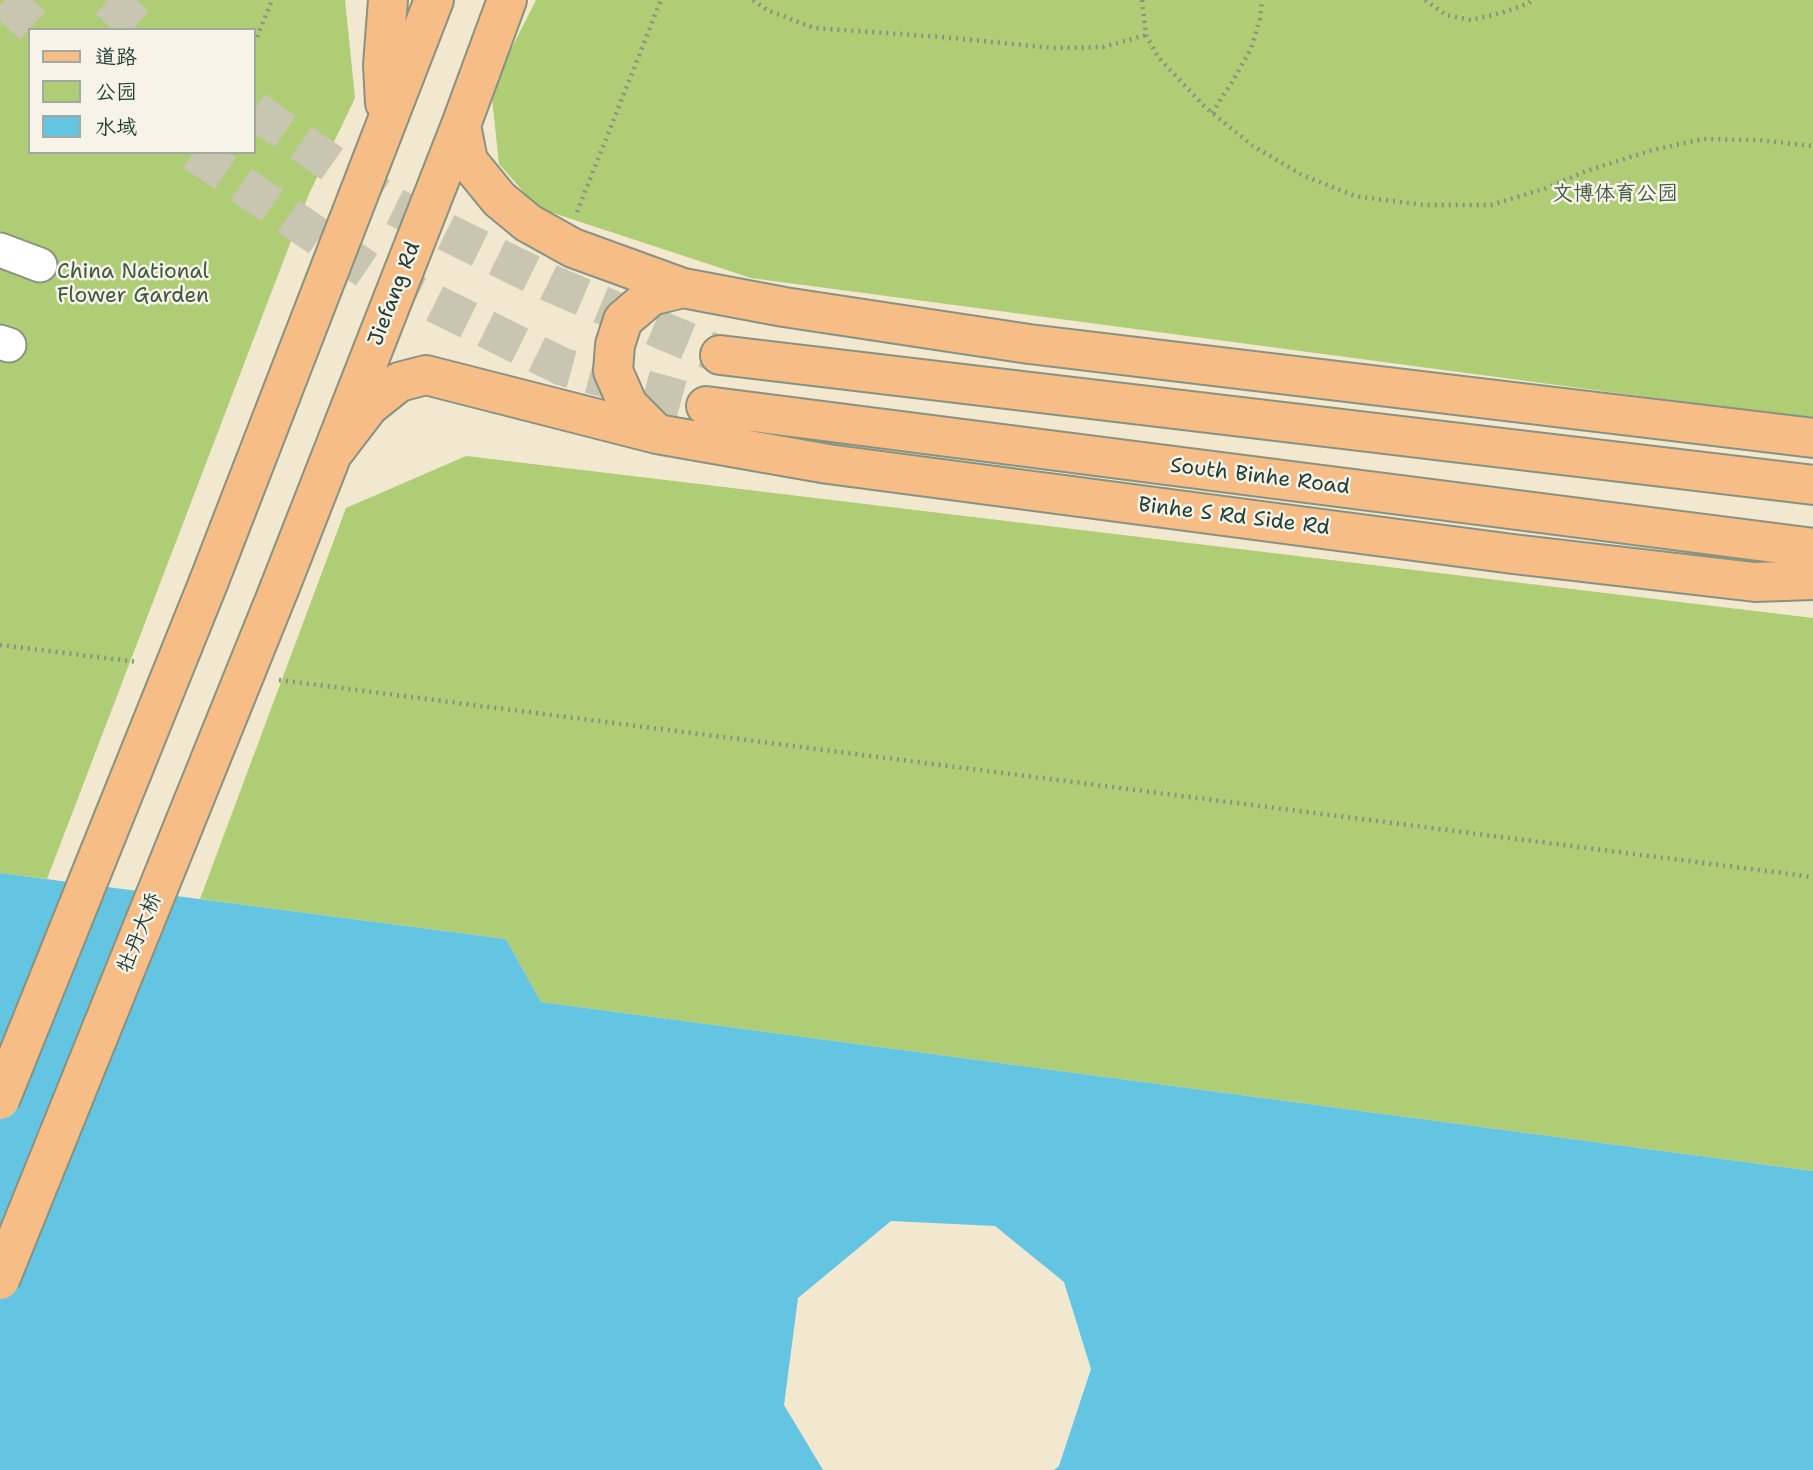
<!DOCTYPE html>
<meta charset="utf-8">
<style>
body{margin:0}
#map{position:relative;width:1813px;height:1470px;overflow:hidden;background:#f2e7cf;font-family:"Shantell Sans","LXGW WenKai TC",sans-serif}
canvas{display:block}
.legend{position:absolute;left:28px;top:28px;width:228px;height:126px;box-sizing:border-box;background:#f7f3e8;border:2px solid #a1aaa0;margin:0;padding:9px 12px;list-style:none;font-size:21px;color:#1f3d34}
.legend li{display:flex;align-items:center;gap:14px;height:35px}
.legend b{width:35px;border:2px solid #a1aaa0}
</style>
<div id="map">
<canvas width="1813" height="1470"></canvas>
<ul class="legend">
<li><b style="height:9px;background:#f6be86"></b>道路</li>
<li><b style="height:19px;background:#aecd74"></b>公园</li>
<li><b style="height:19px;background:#64c5e3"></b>水域</li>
</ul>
</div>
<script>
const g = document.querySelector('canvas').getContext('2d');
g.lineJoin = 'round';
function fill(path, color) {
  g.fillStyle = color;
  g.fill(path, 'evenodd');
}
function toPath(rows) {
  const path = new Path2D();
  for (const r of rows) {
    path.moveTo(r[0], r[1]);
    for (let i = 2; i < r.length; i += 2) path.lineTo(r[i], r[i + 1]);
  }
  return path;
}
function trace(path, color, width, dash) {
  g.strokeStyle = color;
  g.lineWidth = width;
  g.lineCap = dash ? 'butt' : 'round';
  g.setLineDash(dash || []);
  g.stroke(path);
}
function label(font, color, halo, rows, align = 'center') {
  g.font = font + ' "Shantell Sans","LXGW WenKai TC",sans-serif';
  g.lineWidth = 5;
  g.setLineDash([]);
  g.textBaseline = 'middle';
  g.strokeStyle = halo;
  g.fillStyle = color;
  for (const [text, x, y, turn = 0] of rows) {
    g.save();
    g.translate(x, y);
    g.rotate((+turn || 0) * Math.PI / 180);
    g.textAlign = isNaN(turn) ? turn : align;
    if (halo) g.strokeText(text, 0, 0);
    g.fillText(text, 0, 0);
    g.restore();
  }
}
fill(toPath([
 [0,0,345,0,355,98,309,194,47,879,0,873],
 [30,30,254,30,254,152,30,152],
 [536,0,1813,0,1813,419,751,278,538,208,499,164,491,89],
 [466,456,1813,618,1813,1171,541,1002,506,939,200,899,346,508]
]), '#aecd74');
fill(toPath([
 [0,873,506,939,541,1002,1813,1171,1813,1470,1054,1470,1059,1466,1091,1369,1064,1282,995,1226,891,1221,798,1298,784,1405,823,1470,0,1470]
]), '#64c5e3');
trace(toPath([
 [5,0,38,30],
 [108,0,142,30],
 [254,110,393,206,552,284,720,355],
 [194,152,367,270,563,367,706,406]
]), '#c8c5b0', 38, [38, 19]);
const minor = toPath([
 [0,250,40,265],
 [0,342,9,345]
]);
const major = toPath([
 [385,103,383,65,388,0],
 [461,125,468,161,499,199,528,223,573,248,683,288,784,307,1029,344,1813,438],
 [720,355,1813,485],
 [706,406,1813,548],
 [657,434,628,405,613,371,615,345,623,320,651,296,683,288],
 [333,453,369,406,399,382,426,375,657,434,828,464,1513,554,1755,582,1813,580],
 [209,581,434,0],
 [280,587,461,125,507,0]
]);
trace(minor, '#889282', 37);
trace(major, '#889282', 42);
trace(toPath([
 [753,0,767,10,814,28,942,37,1053,48,1103,47,1146,35],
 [1142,0,1146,35,1158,57,1205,107,1253,146,1302,175,1355,196,1423,205,1491,205,1544,189,1586,171,1653,150,1703,139,1759,140,1813,146],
 [1425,0,1446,15,1471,20,1501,13,1529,3,1532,0],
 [257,37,272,0],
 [1212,113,1232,82,1251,49,1260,19,1262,0],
 [577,212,661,0],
 [0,645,138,662],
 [279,680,1813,877]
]), '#889282', 4.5, [2, 5]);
trace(minor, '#fff', 33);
trace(major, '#f6be86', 38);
const majorBridge = toPath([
 [0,1100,209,581],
 [0,1280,280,587]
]);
trace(majorBridge, '#889282', 42, []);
trace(majorBridge, '#f6be86', 38);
label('21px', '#3c5a41', '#f7f3e8', [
 ["文博体育公园",1615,195],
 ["China National",133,273],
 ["Flower Garden",133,297]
]);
label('21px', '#1f3d34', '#f7f3e8', [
 ["Jiefang Rd",395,294,-69],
 ["South Binhe Road",1260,477,7],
 ["Binhe S Rd Side Rd",1234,517,7],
 ["牡丹大桥",140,933,-68]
]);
</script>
